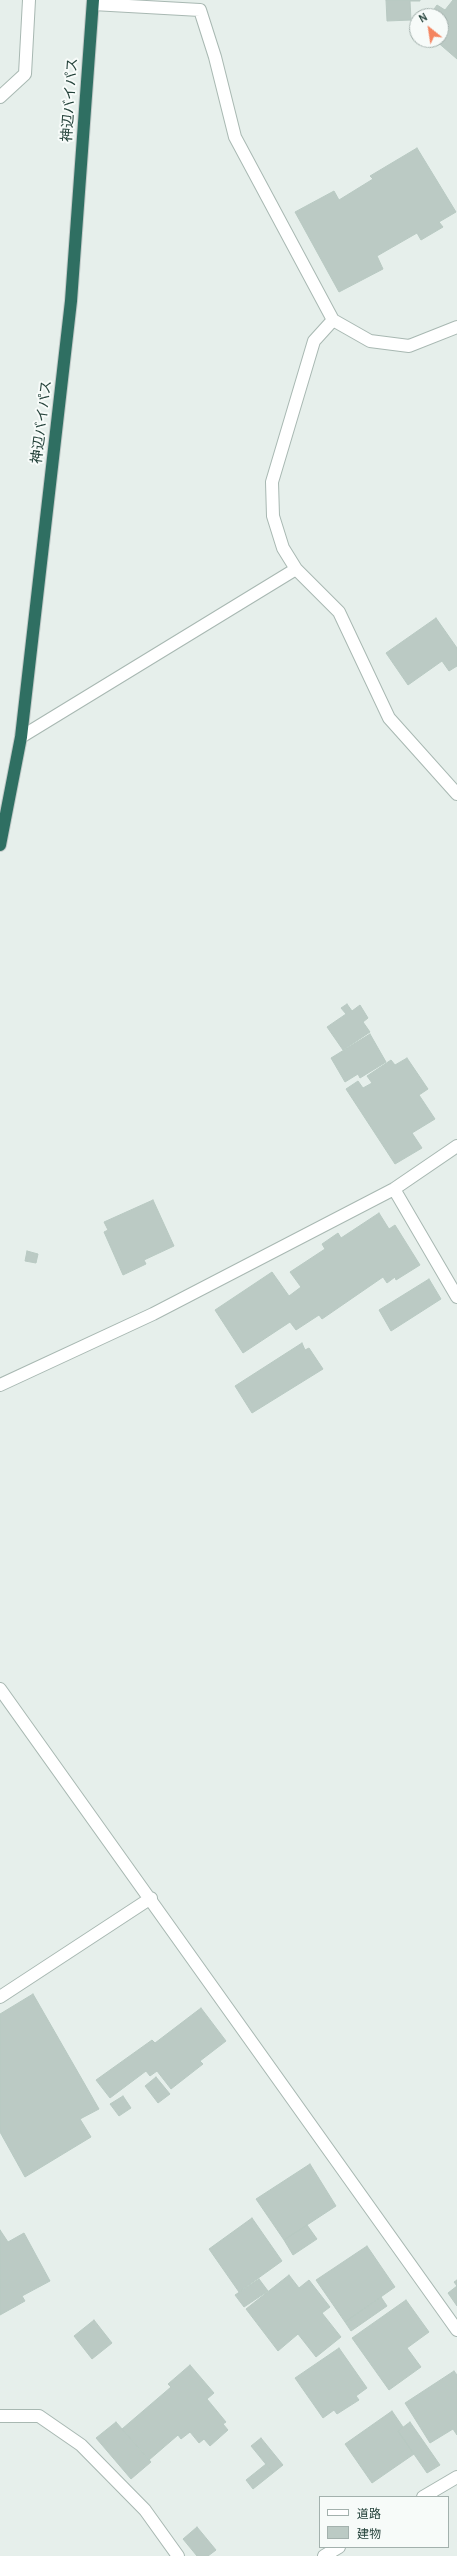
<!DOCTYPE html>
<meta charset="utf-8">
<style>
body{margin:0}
#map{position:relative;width:457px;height:2556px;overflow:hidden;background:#e6efeb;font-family:Karla,"Noto Sans JP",sans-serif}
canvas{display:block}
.legend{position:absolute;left:319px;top:2496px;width:130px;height:52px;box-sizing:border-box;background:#f7fbf9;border:1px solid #a3b1ad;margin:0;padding:5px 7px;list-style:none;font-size:12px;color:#24423a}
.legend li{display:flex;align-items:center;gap:8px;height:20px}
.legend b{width:20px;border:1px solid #a3b1ad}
.north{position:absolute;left:409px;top:8px;width:40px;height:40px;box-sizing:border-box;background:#f7fbf9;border:1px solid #a3b1ad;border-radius:50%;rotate:330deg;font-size:11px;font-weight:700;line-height:16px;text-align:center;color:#24423a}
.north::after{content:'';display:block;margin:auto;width:14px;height:18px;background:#f4845f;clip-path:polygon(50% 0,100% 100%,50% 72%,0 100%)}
</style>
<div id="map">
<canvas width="457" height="2556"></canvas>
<ul class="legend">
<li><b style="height:5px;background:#fff"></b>道路</li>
<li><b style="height:11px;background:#bbcac4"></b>建物</li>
</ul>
<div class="north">N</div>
</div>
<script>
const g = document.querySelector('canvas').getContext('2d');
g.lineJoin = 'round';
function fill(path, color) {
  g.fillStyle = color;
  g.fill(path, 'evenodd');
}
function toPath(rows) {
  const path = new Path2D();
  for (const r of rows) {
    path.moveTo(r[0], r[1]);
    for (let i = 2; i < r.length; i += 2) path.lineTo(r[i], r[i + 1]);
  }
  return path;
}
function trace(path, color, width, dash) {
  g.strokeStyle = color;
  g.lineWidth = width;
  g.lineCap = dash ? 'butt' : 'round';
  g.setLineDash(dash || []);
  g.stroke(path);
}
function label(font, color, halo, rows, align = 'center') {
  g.font = font + ' Karla,"Noto Sans JP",sans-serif';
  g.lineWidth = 4;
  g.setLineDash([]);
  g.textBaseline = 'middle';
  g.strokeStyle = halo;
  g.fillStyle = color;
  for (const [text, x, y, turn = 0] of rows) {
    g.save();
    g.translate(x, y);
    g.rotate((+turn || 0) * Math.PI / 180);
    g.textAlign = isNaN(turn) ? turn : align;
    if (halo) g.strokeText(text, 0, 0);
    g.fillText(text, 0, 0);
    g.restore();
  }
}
const building = toPath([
 [386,0,420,0,420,1,410,1,411,20,387,21,386,0],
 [453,0,457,0,457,59,435,40,441,40,441,16,429,16,437,5,445,10,453,0],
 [417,148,456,212,439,222,443,227,421,240,417,233,377,256,383,269,339,292,295,212,334,191,339,200,373,179,370,176,417,148],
 [436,618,457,648,457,666,449,671,442,661,408,685,386,653,436,618],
 [347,1004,352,1011,360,1005,368,1018,363,1022,370,1032,343,1050,327,1027,346,1014,341,1008,347,1004],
 [370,1034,386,1062,360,1078,358,1074,345,1082,331,1058,370,1034],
 [407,1058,428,1089,419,1095,435,1119,412,1133,422,1148,395,1164,346,1089,358,1081,363,1088,372,1083,367,1076,391,1060,395,1065,407,1058],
 [153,1200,174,1246,144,1260,146,1264,123,1275,104,1232,108,1230,104,1222,153,1200],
 [379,1213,389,1229,395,1225,420,1265,396,1280,395,1277,387,1283,383,1277,322,1319,319,1315,296,1330,290,1322,243,1353,215,1310,272,1272,289,1296,301,1287,290,1272,325,1249,322,1244,338,1233,341,1238,379,1213],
 [27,1251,38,1254,36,1263,25,1261,27,1251],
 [429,1279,441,1299,391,1331,379,1310,429,1279],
 [302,1343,305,1350,309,1348,323,1369,252,1413,235,1386,302,1343],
 [33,1994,99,2109,80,2119,91,2137,25,2177,0,2132,0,2014,33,1994],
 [201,2008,226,2041,200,2061,203,2064,171,2089,157,2071,150,2076,146,2071,110,2098,96,2080,152,2040,155,2043,201,2008],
 [156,2077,170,2094,158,2103,145,2086,156,2077],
 [123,2096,131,2108,119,2116,110,2104,123,2096],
 [310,2164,336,2206,284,2240,256,2199,310,2164],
 [252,2218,282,2261,239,2292,209,2249,252,2218],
 [307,2225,317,2239,293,2255,284,2240,307,2225],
 [0,2230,8,2242,24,2233,50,2281,22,2296,25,2301,0,2315,0,2230],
 [367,2246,395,2287,345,2322,316,2280,367,2246],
 [289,2275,299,2288,309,2280,330,2307,322,2313,341,2337,316,2357,298,2334,278,2351,246,2309,289,2275],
 [259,2279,268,2291,244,2307,235,2295,259,2279],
 [457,2280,457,2306,448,2293,457,2286,454,2282,457,2280],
 [381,2297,387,2306,351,2331,345,2322,381,2297],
 [406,2300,429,2332,407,2348,421,2367,389,2390,352,2338,406,2300],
 [94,2320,112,2343,92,2359,74,2336,94,2320],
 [339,2348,367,2388,356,2396,359,2400,337,2414,334,2410,323,2418,295,2378,339,2348],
 [190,2365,214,2393,207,2399,226,2422,223,2424,228,2430,210,2446,204,2439,199,2443,190,2432,181,2439,178,2435,149,2460,122,2429,171,2387,168,2384,190,2365],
 [454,2371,457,2375,457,2435,453,2429,430,2443,405,2403,454,2371],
 [392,2411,403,2427,398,2431,414,2454,372,2483,345,2444,392,2411],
 [116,2422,151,2462,131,2479,96,2438,116,2422],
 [410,2422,440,2465,427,2473,398,2431,410,2422],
 [261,2438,283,2465,273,2473,251,2446,261,2438],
 [266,2464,273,2473,253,2489,246,2480,266,2464],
 [197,2527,216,2550,208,2556,197,2556,183,2539,197,2527]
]);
fill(building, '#bbcac4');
trace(building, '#b8c9c2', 1);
const street = toPath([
 [93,4,200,10,215,57,235,137,333,320,370,341,409,346,457,327],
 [0,97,25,74,29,0],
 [333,320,314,341,272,482,273,516,283,548,296,569,339,612,389,718,457,794],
 [21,737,296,569],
 [394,1189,457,1297],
 [0,1385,153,1314,394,1189,457,1146],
 [0,1689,457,2330],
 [0,1997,151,1898],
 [0,2416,39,2416,81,2445,145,2510,178,2556],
 [423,2497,457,2477],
 [324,2556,339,2547]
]);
const highway = toPath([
 [0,845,21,737,71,301,93,0]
]);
trace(street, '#a8b8b2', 14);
trace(highway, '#c2cac8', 14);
trace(street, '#fff', 12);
trace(highway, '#2f6f62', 12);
label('14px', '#24423a', '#f7fbf9', [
 ["神辺バイパス",70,100,-86],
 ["神辺バイパス",42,422,-83]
]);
</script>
